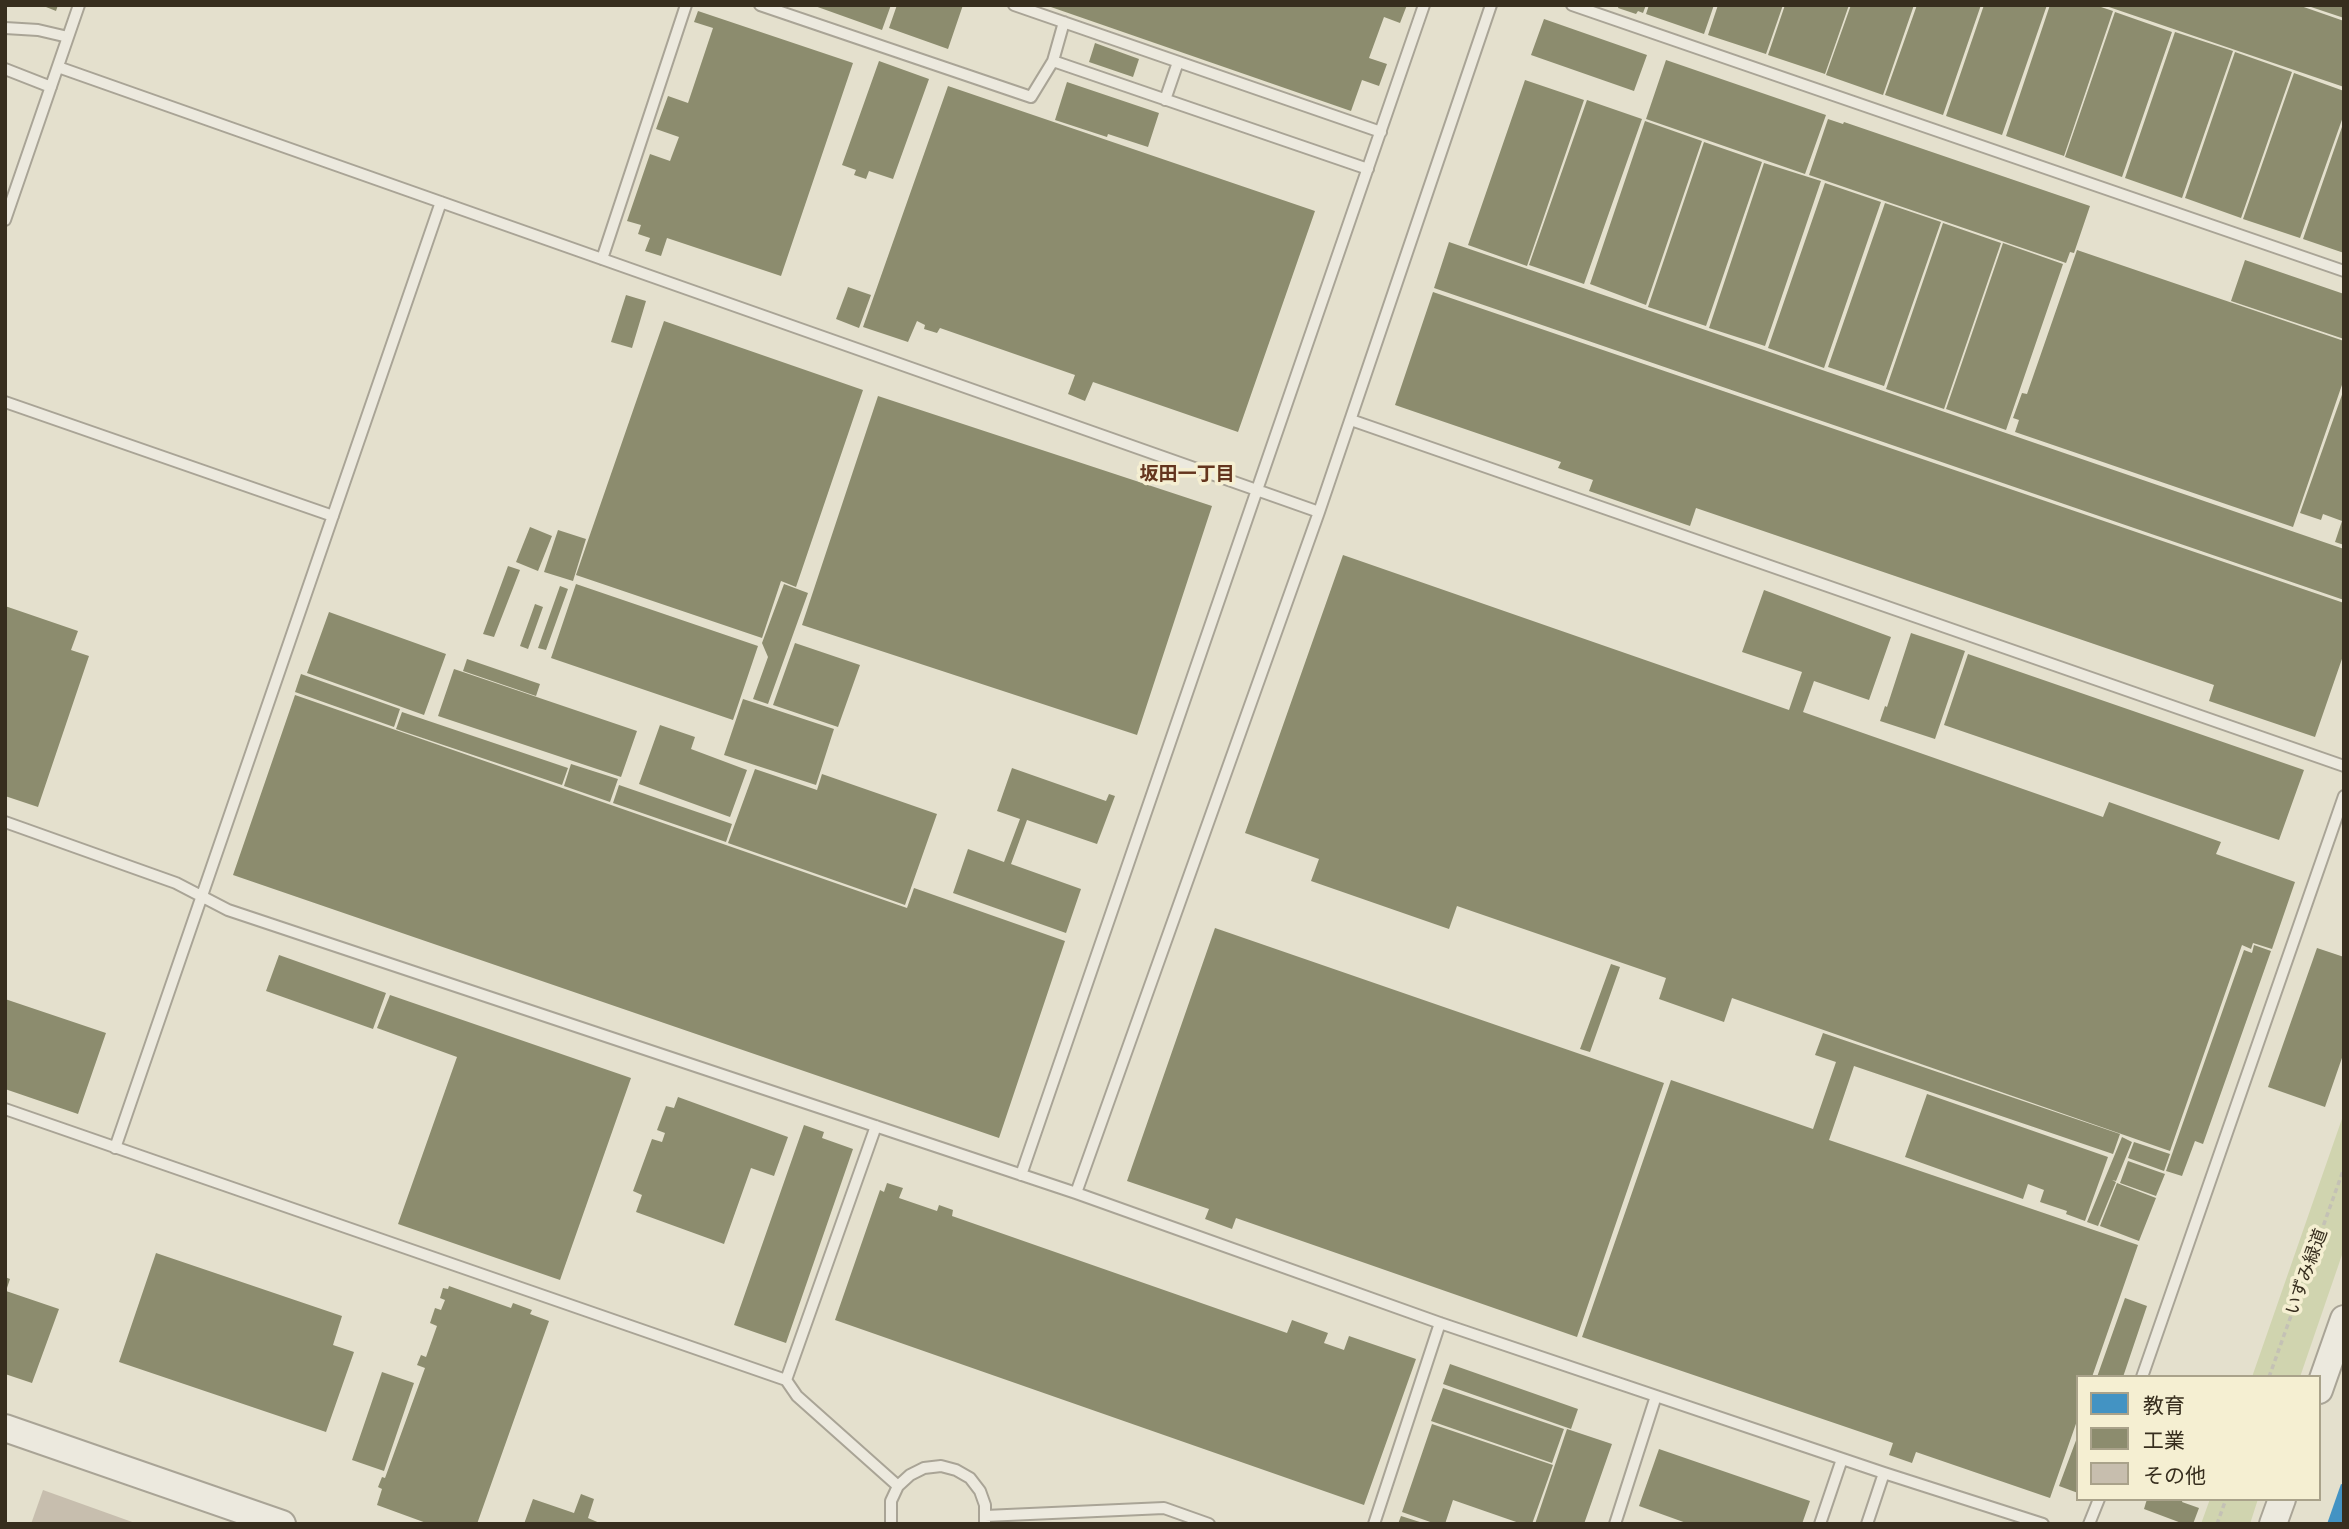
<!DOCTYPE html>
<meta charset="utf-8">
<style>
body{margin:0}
#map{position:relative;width:2349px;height:1529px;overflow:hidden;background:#e4e0cd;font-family:Merriweather,"Noto Sans JP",serif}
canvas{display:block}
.frame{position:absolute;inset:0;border:7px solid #372e1e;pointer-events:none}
.legend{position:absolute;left:2076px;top:1375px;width:245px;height:126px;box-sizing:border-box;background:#f5efd2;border:2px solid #a9a28a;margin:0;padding:9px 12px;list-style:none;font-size:21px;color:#372e1e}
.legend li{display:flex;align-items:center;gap:14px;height:35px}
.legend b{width:35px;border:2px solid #a9a28a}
</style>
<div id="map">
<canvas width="2349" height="1529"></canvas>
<div class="frame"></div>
<ul class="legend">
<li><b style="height:19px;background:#4393c3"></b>教育</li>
<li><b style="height:19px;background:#8c8c6e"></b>工業</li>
<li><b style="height:19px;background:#c7beae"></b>その他</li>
</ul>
</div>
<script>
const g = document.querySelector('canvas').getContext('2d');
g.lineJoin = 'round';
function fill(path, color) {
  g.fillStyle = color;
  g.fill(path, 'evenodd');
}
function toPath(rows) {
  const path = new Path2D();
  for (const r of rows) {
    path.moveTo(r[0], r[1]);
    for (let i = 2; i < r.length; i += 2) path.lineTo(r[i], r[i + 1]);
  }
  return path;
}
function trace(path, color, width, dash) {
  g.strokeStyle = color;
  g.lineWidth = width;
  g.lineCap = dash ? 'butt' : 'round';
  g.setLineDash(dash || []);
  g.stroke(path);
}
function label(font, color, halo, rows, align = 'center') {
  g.font = font + ' Merriweather,"Noto Sans JP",serif';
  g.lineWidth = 7;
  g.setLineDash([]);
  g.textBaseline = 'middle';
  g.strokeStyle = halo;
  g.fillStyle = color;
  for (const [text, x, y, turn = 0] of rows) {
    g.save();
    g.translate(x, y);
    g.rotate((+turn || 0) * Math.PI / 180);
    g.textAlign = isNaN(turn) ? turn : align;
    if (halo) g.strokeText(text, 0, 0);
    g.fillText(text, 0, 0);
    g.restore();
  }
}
fill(toPath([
 [2344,1113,2344,1249,2300,1377,2252,1377],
 [2210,1499,2258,1499,2250,1524,2201,1524]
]), '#d0d4af');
fill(toPath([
 [2341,1484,2344,1485,2344,1524,2327,1524]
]), '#4393c3');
fill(toPath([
 [41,5,58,5,56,11],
 [812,5,891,5,882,30],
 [897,5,963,5,948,49,889,28],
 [1407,5,1400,23,1384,17,1369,58,1387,64,1379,86,1362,80,1351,111,1048,6],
 [1619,5,1646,5,1643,13,1638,11,1636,14,1618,8],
 [1649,5,1714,5,1704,34,1646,14],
 [1718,5,1783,5,1766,54,1708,35],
 [1785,5,1849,5,1825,74,1768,55],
 [1851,5,1914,5,1883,95,1826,75],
 [1917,5,1981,5,1943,115,1885,95],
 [1984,5,2047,5,2002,135,1946,116],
 [2050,5,2095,5,2113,11,2064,156,2006,136],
 [2298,5,2344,21,2344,87,2106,6],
 [2308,5,2344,5,2344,18,2308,6],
 [698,11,853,63,781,276,667,238,661,256,645,251,650,238,638,234,641,225,627,221,650,154,670,161,679,137,656,129,668,96,688,103,713,28,694,22],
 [2115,12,2172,32,2122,177,2065,157],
 [1544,19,1647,55,1634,91,1531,55],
 [2175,32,2233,51,2182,198,2125,178],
 [1095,43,1139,59,1133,77,1089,62],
 [2235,52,2292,72,2241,218,2185,198],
 [1666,60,1826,115,1805,174,1646,119],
 [879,61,929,79,893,179,869,171,866,179,854,175,856,170,842,165],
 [2294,73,2344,91,2344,114,2300,238,2243,219],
 [1525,80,1584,100,1527,266,1468,245],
 [1067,82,1159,113,1148,147,1108,134,1107,137,1055,120],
 [948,86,1315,211,1238,432,1093,382,1085,401,1068,394,1075,375,940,328,937,333,924,329,925,325,917,321,908,342,863,327],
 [1587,100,1642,119,1584,284,1529,265],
 [1828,119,1843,124,1844,122,2090,206,2074,253,2070,252,2066,263,1809,175],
 [1645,121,1702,141,1646,305,1590,284],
 [2343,124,2344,124,2344,253,2303,239],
 [1704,142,1762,162,1706,326,1648,307],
 [1764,163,1821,181,1765,346,1709,328],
 [1825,183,1881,202,1824,368,1768,348],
 [1885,203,1941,222,1884,386,1828,367],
 [1943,223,2001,243,1944,409,1886,389],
 [1449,242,2344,549,2344,600,1434,288],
 [2003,243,2063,264,2006,430,1946,409],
 [2077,250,2344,341,2344,379,2293,527,2015,432,2019,420,2013,418,2022,393,2027,394],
 [2245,260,2344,294,2344,339,2231,301],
 [848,287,871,295,859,328,836,319],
 [1433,292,2344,603,2344,653,2315,737,2209,701,2214,685,1696,508,1690,526,1589,491,1593,480,1558,468,1561,462,1395,405],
 [626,295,646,301,632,348,611,342],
 [664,321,863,390,796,587,781,581,762,638,576,575],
 [2344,389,2344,545,2335,542,2342,521,2323,514,2321,520,2300,513],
 [878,396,1212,506,1137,735,802,625],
 [530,527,552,536,538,571,516,562],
 [558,530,586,539,573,581,544,572],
 [1343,555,1789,710,1802,672,1742,652,1764,590,1891,637,1869,700,1814,681,1803,712,2103,817,2109,802,2221,842,2216,854,2295,882,2272,949,2253,943,2251,949,2242,945,2170,1151,1732,998,1724,1022,1659,999,1666,978,1457,906,1449,929,1311,881,1319,859,1245,833],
 [508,566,520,570,494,637,483,634],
 [576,584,758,646,733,720,551,658],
 [784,584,808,593,768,704,753,699,768,657,762,643],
 [560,586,568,589,546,650,538,648],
 [535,604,543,607,528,649,520,646],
 [5,606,78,631,71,650,89,656,38,807,5,796],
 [329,612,446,654,424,715,307,673],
 [1911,633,1965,651,1935,739,1880,721,1885,706,1887,707],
 [795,643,860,665,838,727,773,705],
 [1968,654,2304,770,2279,840,1944,725],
 [467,659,540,684,536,696,463,671],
 [454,669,637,731,621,777,438,716],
 [301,674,400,709,394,727,295,692],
 [295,695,907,908,914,888,1065,941,999,1138,233,875],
 [743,699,834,729,816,785,724,755],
 [402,712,568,768,562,785,396,729],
 [660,725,695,737,691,749,747,770,730,817,639,784],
 [571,764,618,779,610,802,564,786],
 [1012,768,1106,801,1109,794,1115,796,1097,844,1027,820,1011,864,1081,889,1066,933,953,893,968,849,1004,862,1020,819,997,811],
 [755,769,817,790,822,774,937,814,905,905,728,843],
 [619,785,732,824,726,842,613,803],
 [1215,928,1664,1083,1577,1337,1236,1218,1232,1229,1205,1219,1209,1209,1127,1181],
 [2254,945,2271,951,2203,1144,2195,1141,2182,1176,2166,1171,2244,950,2252,953],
 [2317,948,2344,957,2344,1052,2325,1107,2268,1087],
 [279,955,386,993,373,1029,266,991],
 [1611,964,1620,967,1590,1052,1580,1049],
 [390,995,631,1078,560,1280,398,1224,457,1057,377,1028],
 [5,999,106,1033,78,1114,5,1089],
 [1823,1033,2120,1134,2113,1154,1854,1066,1829,1140,2138,1245,2092,1377,2078,1377,2078,1418,2050,1498,1916,1452,1912,1463,1889,1455,1893,1443,1582,1337,1671,1080,1813,1129,1836,1062,1815,1055],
 [1927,1094,2108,1157,2085,1221,2066,1214,2067,1211,2040,1202,2044,1190,2028,1184,2023,1199,1905,1157],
 [678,1097,788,1137,774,1176,751,1168,724,1244,636,1212,642,1195,633,1191,652,1139,662,1142,665,1133,657,1130,666,1106,674,1108],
 [804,1125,824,1132,822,1138,853,1149,786,1343,734,1325],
 [2122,1137,2132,1142,2116,1181,2112,1180,2116,1182,2098,1226,2087,1222],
 [2134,1142,2170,1154,2164,1171,2128,1158],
 [2128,1161,2165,1174,2156,1196,2120,1183],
 [887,1183,903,1188,899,1198,937,1211,939,1205,953,1210,952,1216,1287,1333,1292,1320,1328,1333,1324,1343,1344,1350,1349,1336,1416,1359,1364,1505,835,1320,880,1190,884,1192],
 [2117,1183,2156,1198,2139,1241,2100,1226],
 [156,1253,342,1316,333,1345,354,1352,326,1432,119,1362],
 [5,1277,10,1279,6,1291,59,1309,32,1383,5,1374],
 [449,1286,511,1308,513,1303,532,1310,530,1314,549,1321,477,1524,429,1524,377,1505,382,1489,378,1487,382,1477,385,1478,425,1368,417,1365,421,1355,426,1357,437,1326,430,1323,435,1308,441,1310,445,1300,440,1298,443,1288,448,1289],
 [2125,1298,2147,1306,2123,1377,2097,1377],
 [1450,1364,1578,1409,1571,1429,1443,1384],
 [382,1372,414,1383,384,1471,352,1460],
 [1443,1388,1564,1429,1552,1463,1431,1421],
 [1432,1424,1553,1465,1532,1524,1522,1524,1453,1500,1445,1524,1436,1524,1402,1512],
 [1567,1429,1612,1444,1584,1524,1535,1524],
 [2078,1435,2078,1493,2059,1486],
 [1659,1449,1810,1501,1802,1524,1689,1524,1639,1506],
 [581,1494,594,1499,588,1518,602,1524,524,1524,533,1499,574,1513],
 [2147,1499,2183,1499,2182,1502,2199,1508,2193,1524,2184,1524,2144,1509],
 [1401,1516,1423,1523,1423,1524,1398,1524]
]), '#8c8c6e');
fill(toPath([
 [43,1490,135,1523,135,1524,31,1524]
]), '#c7beae');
const service = toPath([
 [760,5,1031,97,1053,61,1064,22],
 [1014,5,1381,132],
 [1572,5,2344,271],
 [5,28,38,30,68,37],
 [1053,61,1368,169],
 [58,67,1319,512],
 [5,69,51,87],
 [1165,100,1178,62],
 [5,220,79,5],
 [602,259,686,5],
 [5,402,333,516],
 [1351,420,2344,766],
 [5,822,176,883,228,910,1076,1193,1440,1323,1884,1473,2043,1524],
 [5,1109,786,1380,797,1396,898,1486],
 [115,1148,441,202],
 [1021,1175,1424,5],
 [1076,1193,1319,512,1491,5],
 [2142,1377,2344,796],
 [786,1380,876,1126],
 [985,1516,1164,1508,1209,1524],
 [891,1524,891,1501,898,1486,910,1475,924,1468,941,1466,956,1470,970,1478,980,1491,985,1505,985,1524],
 [1374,1524,1440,1323],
 [1615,1524,1656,1396],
 [1820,1524,1842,1459],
 [1867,1524,1884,1473],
 [2089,1524,2099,1499]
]);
const tertiary = toPath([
 [2319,1390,2344,1319],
 [5,1428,282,1524],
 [2273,1524,2282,1499]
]);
trace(service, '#a9a496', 14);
trace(tertiary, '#a9a496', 30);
trace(toPath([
 [2269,1377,2344,1168],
 [2217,1524,2226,1499]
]), '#c4c1b5', 3.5, [5, 3.5]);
trace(service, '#ece9de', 10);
trace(tertiary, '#ece9de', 26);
label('18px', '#372e1e', '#f5efd2', [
 ["いずみ緑道",2307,1272,-70]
]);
label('bold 19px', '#64351e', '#f5efd2', [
 ["坂田一丁目",1187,475]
]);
</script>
